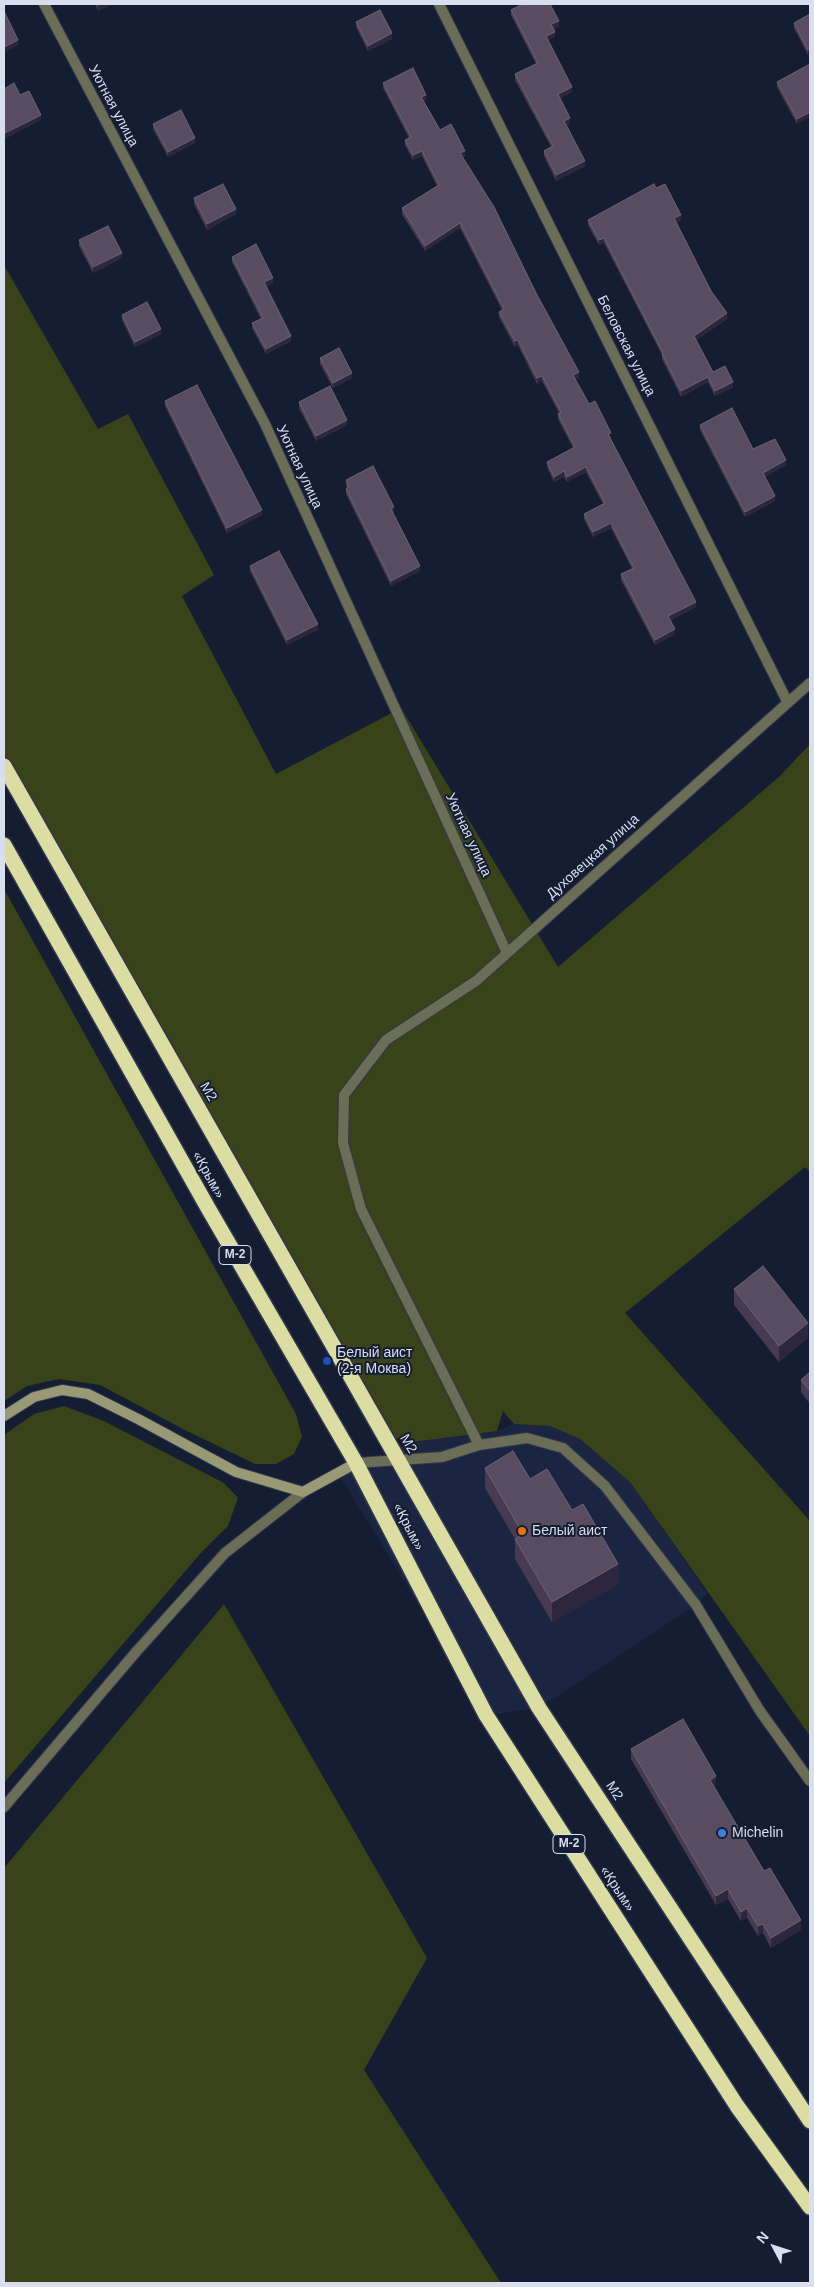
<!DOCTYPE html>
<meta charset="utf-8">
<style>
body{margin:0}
#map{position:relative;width:814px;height:2287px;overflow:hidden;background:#151d33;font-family:Arial,sans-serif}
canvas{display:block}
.frame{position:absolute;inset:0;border:5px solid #d9dfee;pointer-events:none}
.north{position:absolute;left:749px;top:2222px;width:50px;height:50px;-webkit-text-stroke:4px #151d33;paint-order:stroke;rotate:310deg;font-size:14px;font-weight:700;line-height:20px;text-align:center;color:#d9dfee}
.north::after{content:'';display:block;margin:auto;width:18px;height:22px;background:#d9dfee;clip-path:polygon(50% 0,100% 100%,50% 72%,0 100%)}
</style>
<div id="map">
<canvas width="814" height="2287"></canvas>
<div class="frame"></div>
<div class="north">N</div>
</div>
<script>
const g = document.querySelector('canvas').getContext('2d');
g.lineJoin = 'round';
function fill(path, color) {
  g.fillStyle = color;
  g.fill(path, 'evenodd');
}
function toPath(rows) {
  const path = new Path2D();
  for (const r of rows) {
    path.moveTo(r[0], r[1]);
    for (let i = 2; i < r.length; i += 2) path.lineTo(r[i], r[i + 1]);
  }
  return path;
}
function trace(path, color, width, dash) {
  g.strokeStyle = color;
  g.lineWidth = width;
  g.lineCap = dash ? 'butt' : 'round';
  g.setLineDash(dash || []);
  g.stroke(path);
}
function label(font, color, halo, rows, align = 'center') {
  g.font = font + ' Arial,sans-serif';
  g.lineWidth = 4;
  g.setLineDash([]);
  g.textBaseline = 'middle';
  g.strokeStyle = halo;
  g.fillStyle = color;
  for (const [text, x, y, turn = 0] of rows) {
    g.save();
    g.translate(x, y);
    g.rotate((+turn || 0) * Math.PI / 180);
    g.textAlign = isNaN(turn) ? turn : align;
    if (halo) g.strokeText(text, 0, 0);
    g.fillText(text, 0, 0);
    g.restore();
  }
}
fill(toPath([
 [514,1424,550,1426,580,1439,630,1482,707,1593,696,1605,539,1708,486,1715,338,1473,413,1442,497,1431]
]), '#1b2541');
fill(toPath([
 [4,265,98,429,128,414,214,575,182,596,276,774,401,708,558,967,780,776,810,744,810,1172,805,1167,625,1313,810,1521,810,1736,630,1482,580,1439,550,1426,514,1424,503,1411,497,1431,413,1442,372,1432,237,1183,4,777],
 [4,889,296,1414,302,1437,294,1454,276,1464,255,1464,185,1430,100,1385,59,1379,27,1386,4,1401],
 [64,1406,104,1421,224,1483,238,1498,228,1526,200,1554,4,1783,4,1435,34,1414],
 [224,1604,427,1958,364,2070,501,2283,4,2283,4,1868]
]), '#394218');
const street = toPath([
 [44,4,265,424,507,953],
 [439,4,787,701],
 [479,1445,361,1209,343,1143,344,1095,386,1040,476,981,810,683],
 [356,1463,442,1457,479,1445,527,1438,563,1448,605,1486,696,1605,760,1711,810,1781],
 [4,1807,136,1652,225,1553,303,1492]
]);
const secondary = toPath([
 [4,1416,34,1397,62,1390,88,1394,140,1420,236,1472,303,1492,356,1463]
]);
const highway = toPath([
 [4,766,539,1708,810,2121],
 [4,845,208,1208,356,1463,486,1715,737,2106,810,2207]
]);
trace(street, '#30384d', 12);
trace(secondary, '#30384d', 12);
trace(highway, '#30384d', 18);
trace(street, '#6c6d56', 10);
trace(secondary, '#999a75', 10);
trace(highway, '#dcdda3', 15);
fill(toPath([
 [95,4,112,4,98,11],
 [511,10,559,26,553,29,555,37,548,40,572,92,560,98,570,124,567,125,585,166,556,181,544,156,544,151,551,147,515,80,515,74,536,64,511,15],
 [810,14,808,55,794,28,794,23],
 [356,22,392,39,368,51,356,27],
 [810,64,797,124,777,87,777,82],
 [383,83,426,100,424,101,440,130,465,156,463,158,536,293,579,378,575,379,589,404,611,438,610,438,696,607,671,620,675,634,655,645,621,580,621,574,632,569,611,528,593,537,584,519,584,514,603,504,586,472,567,482,564,477,554,482,547,467,547,462,573,448,558,419,558,414,559,413,542,381,537,384,518,345,515,347,499,317,499,312,502,310,460,228,425,251,402,214,402,208,437,186,422,156,413,160,405,145,405,140,409,138,383,88],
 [153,124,195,143,168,157,153,129],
 [656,188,681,220,676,223,711,291,727,319,696,340,713,372,733,387,715,396,708,382,681,397,662,359,662,355,604,243,599,245,588,225,588,220],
 [194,198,236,214,207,230,194,204],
 [79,240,122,258,93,273,79,246],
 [232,257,273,283,266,287,291,341,266,354,252,328,252,323,261,319,232,262],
 [122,315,161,334,135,347,122,320],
 [320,358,352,378,333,388,320,364],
 [165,401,262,515,227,533,165,406],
 [299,402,347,425,316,441,299,408],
 [700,425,786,465,765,477,775,501,745,517,700,430],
 [346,480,394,513,393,513,420,571,391,586,346,494,346,489,347,488,346,486],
 [250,566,318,630,287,645,250,571],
 [734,1289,808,1338,779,1362,734,1305],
 [810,1372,810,1404,801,1392,801,1380],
 [485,1468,530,1479,572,1510,618,1584,552,1622,515,1559,515,1539,485,1488],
 [631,1749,716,1786,714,1787,764,1871,801,1930,771,1948,763,1933,758,1936,747,1918,741,1921,728,1899,716,1905,631,1759]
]), '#483a50');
fill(toPath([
 [102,4,112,4,98,11,98,6],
 [559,21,559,26,551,30,551,24],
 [555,32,555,37,546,42,546,36],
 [392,33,392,39,368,51,368,46],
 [18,40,18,45,4,53,4,47],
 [810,49,810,54,808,55,808,50],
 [572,87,572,92,558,99,558,94],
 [426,95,426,100,421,103,421,97],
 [810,112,810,117,797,124,797,119],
 [41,115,41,120,5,139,5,133],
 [570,118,570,124,564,126,564,121],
 [195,138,195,143,168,157,168,152],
 [422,151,422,156,413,160,413,155],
 [465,151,465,156,460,159,460,153],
 [585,161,585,166,556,181,556,175],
 [236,209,236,214,207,230,207,224],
 [681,215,681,220,674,224,674,218],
 [460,223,460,228,425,251,425,246],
 [604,238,604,243,599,245,599,240],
 [122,253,122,258,93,273,93,267],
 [273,278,273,283,264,288,264,282],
 [727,313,727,319,694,342,694,336],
 [161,329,161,334,135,347,135,342],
 [291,336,291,341,266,354,266,349],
 [518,340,518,345,515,347,515,341],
 [579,372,579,378,573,380,573,375],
 [352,373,352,378,333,388,333,383],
 [542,376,542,381,537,384,537,378],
 [708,377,708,382,681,397,681,391],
 [733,382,733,387,715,396,715,391],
 [347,420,347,425,316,441,316,436],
 [786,460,786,465,763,478,763,473],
 [586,467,586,472,567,482,567,477],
 [564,471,564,477,554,482,554,477],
 [775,496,775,501,745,517,745,512],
 [394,507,394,513,391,514,391,509],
 [262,510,262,515,227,533,227,528],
 [611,523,611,528,593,537,593,532],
 [420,566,420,571,391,586,391,581],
 [696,602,696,607,668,621,668,616],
 [318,624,318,630,287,645,287,640],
 [675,629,675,634,655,645,655,640],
 [808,1323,808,1338,779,1362,779,1346],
 [618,1564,618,1584,552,1622,552,1602],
 [716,1776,716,1786,710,1790,710,1780],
 [728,1889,728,1899,716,1905,716,1896],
 [747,1908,747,1918,741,1921,741,1912],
 [801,1920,801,1930,771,1948,771,1938],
 [763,1924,763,1933,758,1936,758,1926]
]), '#2d273d');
const building = toPath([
 [523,4,550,4,559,21,551,24,555,32,546,36,572,87,558,94,570,118,564,121,585,161,556,175,544,151,553,146,515,74,538,63,511,10,523,4],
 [380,10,392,33,368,46,356,22,380,10],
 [4,11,18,40,4,47,4,11],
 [810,14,810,49,808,50,794,23,810,14],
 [810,64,810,112,797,119,777,82,810,64],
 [413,68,426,95,421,97,440,130,451,124,465,151,460,153,494,207,536,293,579,372,573,375,589,404,595,401,611,433,608,434,696,602,668,616,675,629,655,640,621,574,634,568,611,523,593,532,584,514,605,503,586,467,567,477,564,471,554,477,547,462,575,447,558,414,561,412,542,376,537,378,518,340,515,341,499,312,504,309,460,223,425,246,402,208,439,185,422,151,413,155,405,140,411,137,383,83,413,68],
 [14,83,20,95,29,91,41,115,5,133,4,131,4,89,14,83],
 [181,110,195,138,168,152,153,124,181,110],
 [223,184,236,209,207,224,194,198,223,184],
 [654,184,656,188,665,184,681,215,674,218,711,291,727,313,694,336,713,372,725,366,733,382,715,391,708,377,681,391,662,354,663,353,604,238,599,240,588,220,654,184],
 [108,226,122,253,93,267,79,240,108,226],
 [256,244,273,278,264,282,291,336,266,349,252,323,263,318,232,257,256,244],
 [147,302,161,329,135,342,122,315,147,302],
 [339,348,352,373,333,383,320,358,339,348],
 [197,385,262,510,227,528,165,401,197,385],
 [330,386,347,420,316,436,299,402,330,386],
 [732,408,753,449,775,439,786,460,763,473,775,496,745,512,700,425,732,408],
 [373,466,394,507,391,509,420,566,391,581,346,489,349,487,346,480,373,466],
 [279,551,318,624,287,640,250,566,279,551],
 [763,1266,808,1323,779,1346,734,1289,763,1266],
 [810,1372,810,1391,801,1380,810,1372],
 [513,1451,530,1479,547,1469,572,1510,583,1504,618,1564,552,1602,515,1539,523,1534,485,1468,513,1451],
 [683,1719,716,1776,710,1780,764,1871,770,1868,801,1920,771,1938,763,1924,758,1926,747,1908,741,1912,728,1889,716,1896,631,1749,683,1719]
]);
fill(building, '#584c61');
trace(building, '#6c6377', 1);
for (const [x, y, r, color] of [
 [327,1361,5,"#1a4fb4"],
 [522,1531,5,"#e8710a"],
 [722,1833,5,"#3f7fe0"]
]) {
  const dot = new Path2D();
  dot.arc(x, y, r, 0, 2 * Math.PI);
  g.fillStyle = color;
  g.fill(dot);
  trace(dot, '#151d33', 2);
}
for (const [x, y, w] of [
 [235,1255,32],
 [569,1844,32]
]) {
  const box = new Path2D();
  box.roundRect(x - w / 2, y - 9.5, w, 19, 4);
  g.fillStyle = '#151d33';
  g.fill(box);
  trace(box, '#d9dfee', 1);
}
label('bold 12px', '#d9dfee', null, [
 ["М-2",235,1255],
 ["М-2",569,1844]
]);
label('14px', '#d9dfee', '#151d33', [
 ["Уютная улица",113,106,62],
 ["Беловская улица",626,346,63],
 ["Уютная улица",299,467,65],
 ["Уютная улица",468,835,65],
 ["Духовецкая улица",593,857,-42],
 ["М2",208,1092,60],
 ["«Крым»",208,1175,61],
 ["М2",408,1444,60],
 ["«Крым»",408,1527,63],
 ["М2",614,1791,57],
 ["«Крым»",617,1889,57]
]);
label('14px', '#d9dfee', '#151d33', [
 ["Белый аист",337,1353],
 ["(2-я Моква)",337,1369],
 ["Белый аист",532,1531],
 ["Michelin",732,1833]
], 'left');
</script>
